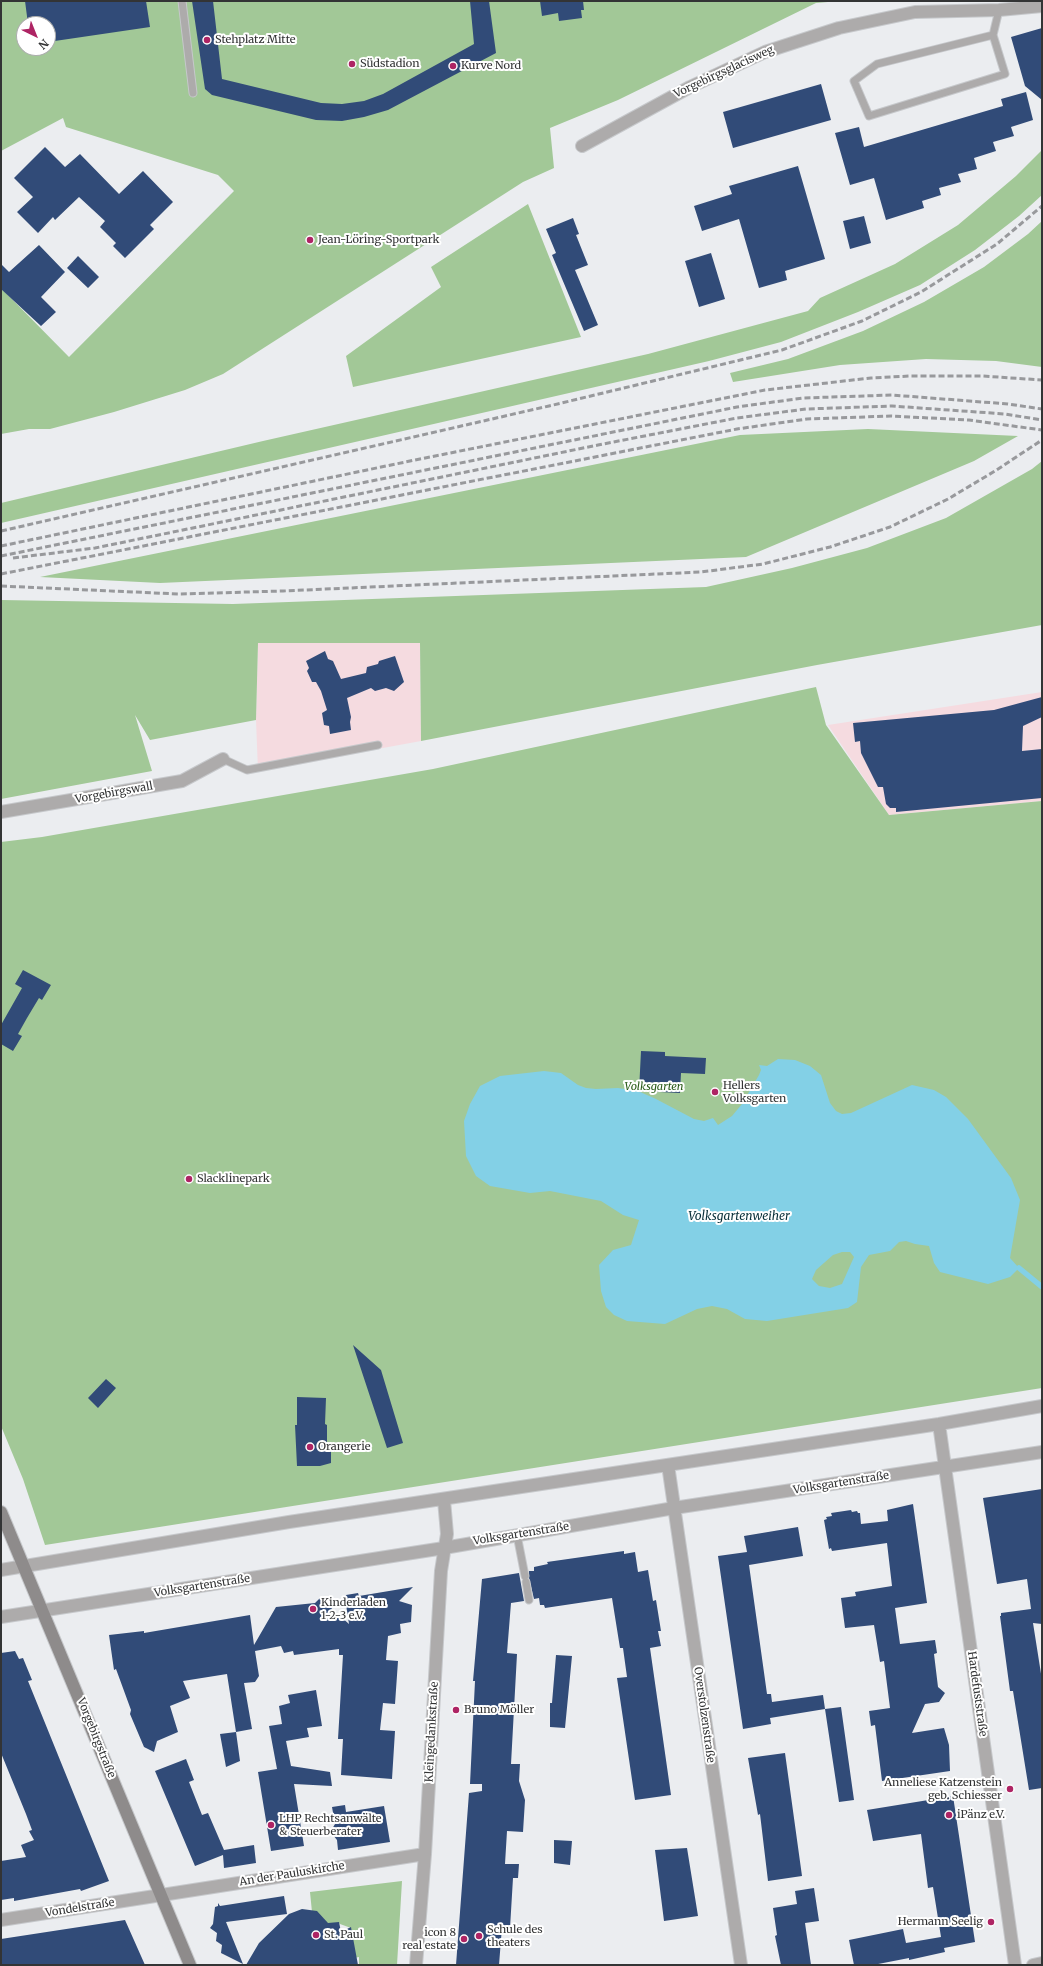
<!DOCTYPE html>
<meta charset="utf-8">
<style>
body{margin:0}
#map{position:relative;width:1043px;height:1966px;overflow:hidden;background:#ebedf0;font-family:Merriweather,serif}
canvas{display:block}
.frame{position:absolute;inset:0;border:2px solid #333435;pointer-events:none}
.north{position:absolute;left:16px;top:16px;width:40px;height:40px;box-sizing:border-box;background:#fff;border:1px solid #adaeae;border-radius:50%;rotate:137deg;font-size:11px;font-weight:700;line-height:16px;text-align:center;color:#333435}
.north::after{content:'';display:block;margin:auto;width:14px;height:18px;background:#ae2464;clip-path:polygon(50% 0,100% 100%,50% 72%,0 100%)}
</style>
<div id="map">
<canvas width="1043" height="1966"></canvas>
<div class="frame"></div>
<div class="north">N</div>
</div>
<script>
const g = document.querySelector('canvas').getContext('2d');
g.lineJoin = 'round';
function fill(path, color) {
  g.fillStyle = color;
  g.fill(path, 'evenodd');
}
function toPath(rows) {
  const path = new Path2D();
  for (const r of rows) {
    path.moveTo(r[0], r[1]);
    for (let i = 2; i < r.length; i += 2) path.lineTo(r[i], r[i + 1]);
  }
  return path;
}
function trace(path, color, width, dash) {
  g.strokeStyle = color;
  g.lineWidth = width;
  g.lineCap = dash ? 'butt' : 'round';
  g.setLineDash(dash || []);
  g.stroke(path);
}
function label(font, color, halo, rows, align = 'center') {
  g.font = font + ' Merriweather,serif';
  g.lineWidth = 4;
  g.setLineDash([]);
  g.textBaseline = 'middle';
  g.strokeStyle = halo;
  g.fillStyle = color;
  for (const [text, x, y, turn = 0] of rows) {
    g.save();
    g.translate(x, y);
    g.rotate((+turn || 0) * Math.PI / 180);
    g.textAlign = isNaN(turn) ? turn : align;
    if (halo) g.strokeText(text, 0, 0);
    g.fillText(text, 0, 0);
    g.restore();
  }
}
fill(toPath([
 [258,643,420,643,421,741,258,771,256,720],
 [1042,692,1042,801,889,815,828,725]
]), '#f5dbe0');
fill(toPath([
 [1,1,840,1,816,3,618,100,550,128,554,168,523,182,223,374,185,390,114,412,50,429,29,429,1,434,1,288,69,357,234,191,218,175,66,127,63,118,1,151],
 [24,24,48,24,48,48,24,48],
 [1042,150,1042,195,1019,216,975,250,920,285,858,312,781,342,709,361,1,523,1,503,263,441,648,354,808,311,820,298,895,264,958,225,1016,176],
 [528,204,581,337,353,387,346,356,441,287,431,267],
 [1042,221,1042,367,996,361,926,359,840,365,733,382,730,373,788,359,863,331,924,302,984,267,1028,234],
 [868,429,1018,436,974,461,746,557,160,583,40,577,740,435],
 [1042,461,1042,625,817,665,421,741,420,643,258,643,256,720,150,740,135,715,152,771,1,799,1,600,233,604,706,587,792,568,867,548,946,518,1032,469],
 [816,687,826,725,889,815,1042,801,1042,1388,45,1545,23,1479,1,1426,1,842,42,837,433,769],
 [402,1881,397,1965,359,1965,359,1957,354,1958,351,1928,340,1924,338,1922,338,1925,329,1932,323,1920,324,1919,312,1912,310,1892]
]), '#a2c897');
fill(toPath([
 [778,1059,795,1060,810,1066,821,1075,830,1103,836,1111,842,1114,851,1113,912,1085,934,1090,946,1097,968,1119,1011,1178,1020,1200,1010,1258,1019,1268,1010,1277,988,1284,940,1272,934,1263,929,1246,915,1244,906,1241,899,1242,890,1251,869,1255,861,1267,857,1302,848,1308,767,1321,745,1319,727,1309,712,1306,697,1309,665,1324,627,1321,614,1315,606,1307,601,1291,599,1265,613,1250,631,1245,639,1220,623,1215,601,1201,550,1191,530,1193,490,1186,476,1176,466,1156,464,1121,470,1104,480,1086,500,1076,544,1071,561,1073,578,1085,586,1088,596,1089,618,1088,638,1091,656,1099,694,1119,704,1121,713,1118,718,1125,732,1116,742,1104,759,1075,761,1070,759,1065,767,1066],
 [842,1252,850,1252,854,1257,842,1284,830,1288,819,1286,812,1279,816,1270,833,1255]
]), '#83d0e6');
trace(toPath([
 [1019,1268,1042,1287]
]), '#83d0e6', 5.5);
fill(toPath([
 [25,1,146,1,150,27,48,42,48,24,28,24],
 [192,1,213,1,222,79,321,103,342,104,364,101,383,94,474,44,470,1,489,1,496,53,388,110,364,117,342,121,316,120,212,95,205,89],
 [540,1,583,1,584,10,581,10,582,18,559,21,558,13,542,16],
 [1042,28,1042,100,1025,86,1011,37],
 [821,84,831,120,733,148,723,112],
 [1026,92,1033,120,1011,127,1014,136,993,142,996,151,974,158,977,169,958,174,961,182,939,188,941,195,922,201,924,208,886,220,874,178,850,185,835,133,859,127,864,147,1003,106,1001,99],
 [45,147,65,167,80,154,119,194,143,171,173,202,150,225,154,229,125,258,113,246,116,243,100,227,105,221,79,197,55,220,53,217,38,233,17,212,33,197,14,178],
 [798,166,825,259,785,271,787,280,759,288,739,219,702,231,694,206,732,194,729,186],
 [864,216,871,243,850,249,843,221],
 [573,218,579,234,576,235,588,265,575,270,598,325,584,331,552,255,556,253,546,229],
 [39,245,65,272,41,297,56,312,41,326,1,289,1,264,9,272],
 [711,253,725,299,699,307,685,261],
 [78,256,99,277,88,288,67,268],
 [325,651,328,659,333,661,341,679,366,673,367,667,378,664,379,661,395,656,404,682,394,691,386,688,375,691,371,688,347,698,351,717,350,722,351,730,330,734,329,726,324,725,322,713,327,710,321,691,316,682,312,682,307,671,309,668,306,661],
 [1042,697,1042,717,1023,726,1022,751,1042,749,1042,798,896,812,896,808,890,808,886,804,883,787,878,787,861,753,860,741,855,742,853,723,994,710],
 [23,970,51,985,42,1000,39,998,27,1018,18,1034,22,1036,13,1051,1,1044,1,1025,22,988,15,984],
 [641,1051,665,1052,665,1056,706,1058,705,1074,681,1073,680,1093,639,1091],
 [353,1345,381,1370,403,1443,387,1448],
 [106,1379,116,1388,98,1408,88,1398],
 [297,1397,326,1398,325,1424,327,1425,327,1445,331,1445,331,1463,320,1466,297,1466,295,1425,297,1425],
 [1042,1489,1042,1624,1033,1623,1042,1680,1042,1788,1029,1790,1013,1691,1010,1691,1000,1616,1001,1616,1001,1613,1031,1609,1027,1579,997,1584,983,1498],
 [913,1504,927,1603,895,1608,900,1644,935,1640,937,1653,934,1654,938,1687,945,1693,939,1702,925,1704,912,1733,944,1728,949,1745,950,1771,882,1781,875,1725,871,1726,869,1711,890,1708,884,1661,880,1662,874,1625,845,1628,841,1598,856,1596,855,1592,892,1586,887,1543,832,1551,831,1548,829,1549,824,1520,827,1519,826,1517,832,1516,831,1513,851,1510,852,1512,857,1511,858,1513,860,1513,861,1524,888,1521,887,1510],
 [798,1527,803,1556,749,1565,767,1694,771,1694,772,1702,823,1695,825,1709,841,1707,854,1800,839,1802,825,1709,770,1718,771,1724,743,1729,718,1556,747,1552,744,1536],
 [624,1551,624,1554,635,1552,638,1572,648,1570,653,1601,656,1600,661,1631,658,1631,661,1646,650,1648,671,1795,635,1800,617,1678,627,1677,623,1648,620,1648,612,1598,545,1608,544,1605,540,1605,539,1598,534,1599,529,1578,529,1571,534,1571,534,1567,548,1564,547,1562],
 [519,1573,524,1601,511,1603,507,1653,517,1654,511,1764,520,1764,519,1781,525,1800,523,1832,507,1831,505,1864,519,1864,518,1878,513,1878,510,1928,502,1927,499,1965,456,1965,469,1793,482,1791,482,1784,470,1784,475,1681,473,1681,482,1579],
 [413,1587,399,1601,412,1605,411,1622,400,1624,401,1633,388,1636,386,1660,398,1661,395,1704,383,1703,380,1730,395,1731,392,1779,341,1775,343,1739,338,1739,343,1655,339,1655,339,1649,294,1655,293,1651,284,1653,281,1646,255,1651,259,1676,255,1682,244,1683,252,1729,236,1732,227,1674,183,1681,190,1698,170,1706,178,1732,157,1741,154,1752,144,1747,130,1714,131,1710,116,1669,114,1670,109,1635,144,1631,144,1633,250,1615,254,1645,276,1607,315,1603,320,1598,349,1624,345,1598,346,1595,358,1593,359,1596],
 [15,1651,19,1659,23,1658,32,1680,28,1681,109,1881,81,1891,80,1889,14,1901,14,1898,1,1900,1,1861,26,1857,21,1845,34,1840,29,1831,32,1830,26,1814,1,1753,1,1653],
 [556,1655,572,1656,565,1728,550,1727,550,1703,552,1703],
 [316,1690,322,1726,307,1728,309,1737,286,1741,291,1766,330,1772,332,1786,294,1784,304,1846,271,1851,258,1772,277,1769,269,1726,282,1724,279,1706,290,1703,288,1695],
 [236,1732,240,1761,226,1767,220,1734],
 [785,1753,802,1876,768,1881,760,1814,758,1815,748,1758],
 [186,1759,194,1780,189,1782,202,1815,208,1813,224,1850,254,1845,256,1863,224,1868,223,1855,195,1866,155,1771],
 [953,1796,975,1942,944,1948,945,1952,909,1960,909,1958,873,1965,854,1965,849,1940,903,1929,906,1943,941,1937,933,1887,928,1888,921,1834,873,1841,867,1810],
 [345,1805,346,1812,384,1806,390,1842,338,1850,337,1840,333,1835,332,1829,335,1824,332,1807],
 [554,1840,572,1841,570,1865,554,1863],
 [687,1848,698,1916,664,1921,655,1850],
 [814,1888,819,1921,805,1923,811,1965,781,1965,775,1936,777,1935,773,1908,797,1904,795,1891],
 [284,1896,287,1914,226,1922,243,1964,221,1953,222,1945,216,1941,217,1933,210,1928,213,1924,215,1907,218,1906,218,1903,220,1906],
 [302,1909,317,1911,328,1923,339,1922,341,1932,351,1927,358,1965,246,1965,259,1943,289,1914],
 [125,1920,145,1965,1,1965,1,1939]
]), '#314b78');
const lane = toPath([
 [182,1,193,93],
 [993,35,1005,74,869,116,854,81,877,64,993,35,999,10],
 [223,759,247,770,378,745],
 [517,1535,525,1576],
 [526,1582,529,1600]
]);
const street = toPath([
 [582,146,690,87,765,52,839,28,915,12,999,10,1042,6],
 [1,812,182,781,223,759],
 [939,1424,1015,1965],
 [668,1465,741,1965],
 [1,1570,289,1522,939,1424,1042,1406],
 [1,1617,444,1548,674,1508,1042,1452],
 [1,1920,425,1854],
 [416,1965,425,1854,441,1571,447,1534,444,1500],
 [1033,1965,1042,1963]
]);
const secondary = toPath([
 [1,1512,190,1965]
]);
trace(lane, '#c6c8cb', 9);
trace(street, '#c6c8cb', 14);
trace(secondary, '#c6c8cb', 14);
trace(lane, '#adabab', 7);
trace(street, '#adabab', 12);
trace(secondary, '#8e8b8b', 12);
trace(toPath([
 [1,531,549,406,782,350,862,321,921,292,997,244,1042,206],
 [1,546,415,460,765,390,871,378,910,376,982,376,1042,380],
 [1,556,737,407,803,398,892,395,1008,404,1042,409],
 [13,558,95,548,598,445,737,418,806,409,892,406,1005,414,1042,420],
 [1,574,737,429,807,419,891,416,969,420,1042,430],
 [1,586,178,594,283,591,701,572,763,564,830,547,890,527,948,499,995,471,1042,440]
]), '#98999c', 3, [6, 3]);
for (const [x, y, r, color] of [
 [207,40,4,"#ae2464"],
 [352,64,4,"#ae2464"],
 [453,66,4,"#ae2464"],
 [310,240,4,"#ae2464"],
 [715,1092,4,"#ae2464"],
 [189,1179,4,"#ae2464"],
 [310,1447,4,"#ae2464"],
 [313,1609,4,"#ae2464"],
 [456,1710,4,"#ae2464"],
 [1010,1789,4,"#ae2464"],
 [949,1815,4,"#ae2464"],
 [271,1825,4,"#ae2464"],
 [991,1922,4,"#ae2464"],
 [316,1935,4,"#ae2464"],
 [479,1936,4,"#ae2464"],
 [464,1939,4,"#ae2464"]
]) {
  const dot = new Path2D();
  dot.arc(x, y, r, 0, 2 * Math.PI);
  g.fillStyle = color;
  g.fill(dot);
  trace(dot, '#fff', 1.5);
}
label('11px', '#333435', '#fff', [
 ["Stehplatz Mitte",215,40],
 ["Südstadion",360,64],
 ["Kurve Nord",461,66],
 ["Jean-Löring-Sportpark",318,240],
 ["Hellers",723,1086],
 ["Volksgarten",723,1099],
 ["Slacklinepark",197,1179],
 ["Orangerie",318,1447],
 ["Kinderladen",321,1603],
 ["1-2-3 e.V.",321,1616],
 ["Bruno Möller",464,1710],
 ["Anneliese Katzenstein",1002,1783,"right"],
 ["geb. Schiesser",1002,1796,"right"],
 ["iPänz e.V.",957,1815],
 ["LHP Rechtsanwälte",279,1819],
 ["& Steuerberater",279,1832],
 ["Hermann Seelig",983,1922,"right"],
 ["Schule des",487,1930],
 ["theaters",487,1943],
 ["icon 8",456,1933,"right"],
 ["real estate",456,1946,"right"],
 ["St. Paul",324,1935]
], 'left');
label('11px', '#333435', '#fff', [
 ["Vorgebirgsglacisweg",724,72,-25],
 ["Vorgebirgswall",114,793,-10],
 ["Volksgartenstraße",841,1483,-9],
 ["Volksgartenstraße",521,1534,-9],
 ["Volksgartenstraße",202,1586,-9],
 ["Hardefuststraße",977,1694,82],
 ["Overstolzenstraße",704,1715,82],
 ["Kleingedankstraße",432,1732,-87],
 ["Vorgebirgstraße",96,1738,68],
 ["An der Pauluskirche",292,1874,-9],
 ["Vondelstraße",80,1908,-9]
]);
label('italic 11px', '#295b18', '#fff', [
 ["Volksgarten",654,1087]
]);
label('italic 12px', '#092f39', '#fff', [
 ["Volksgartenweiher",739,1217]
]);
</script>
